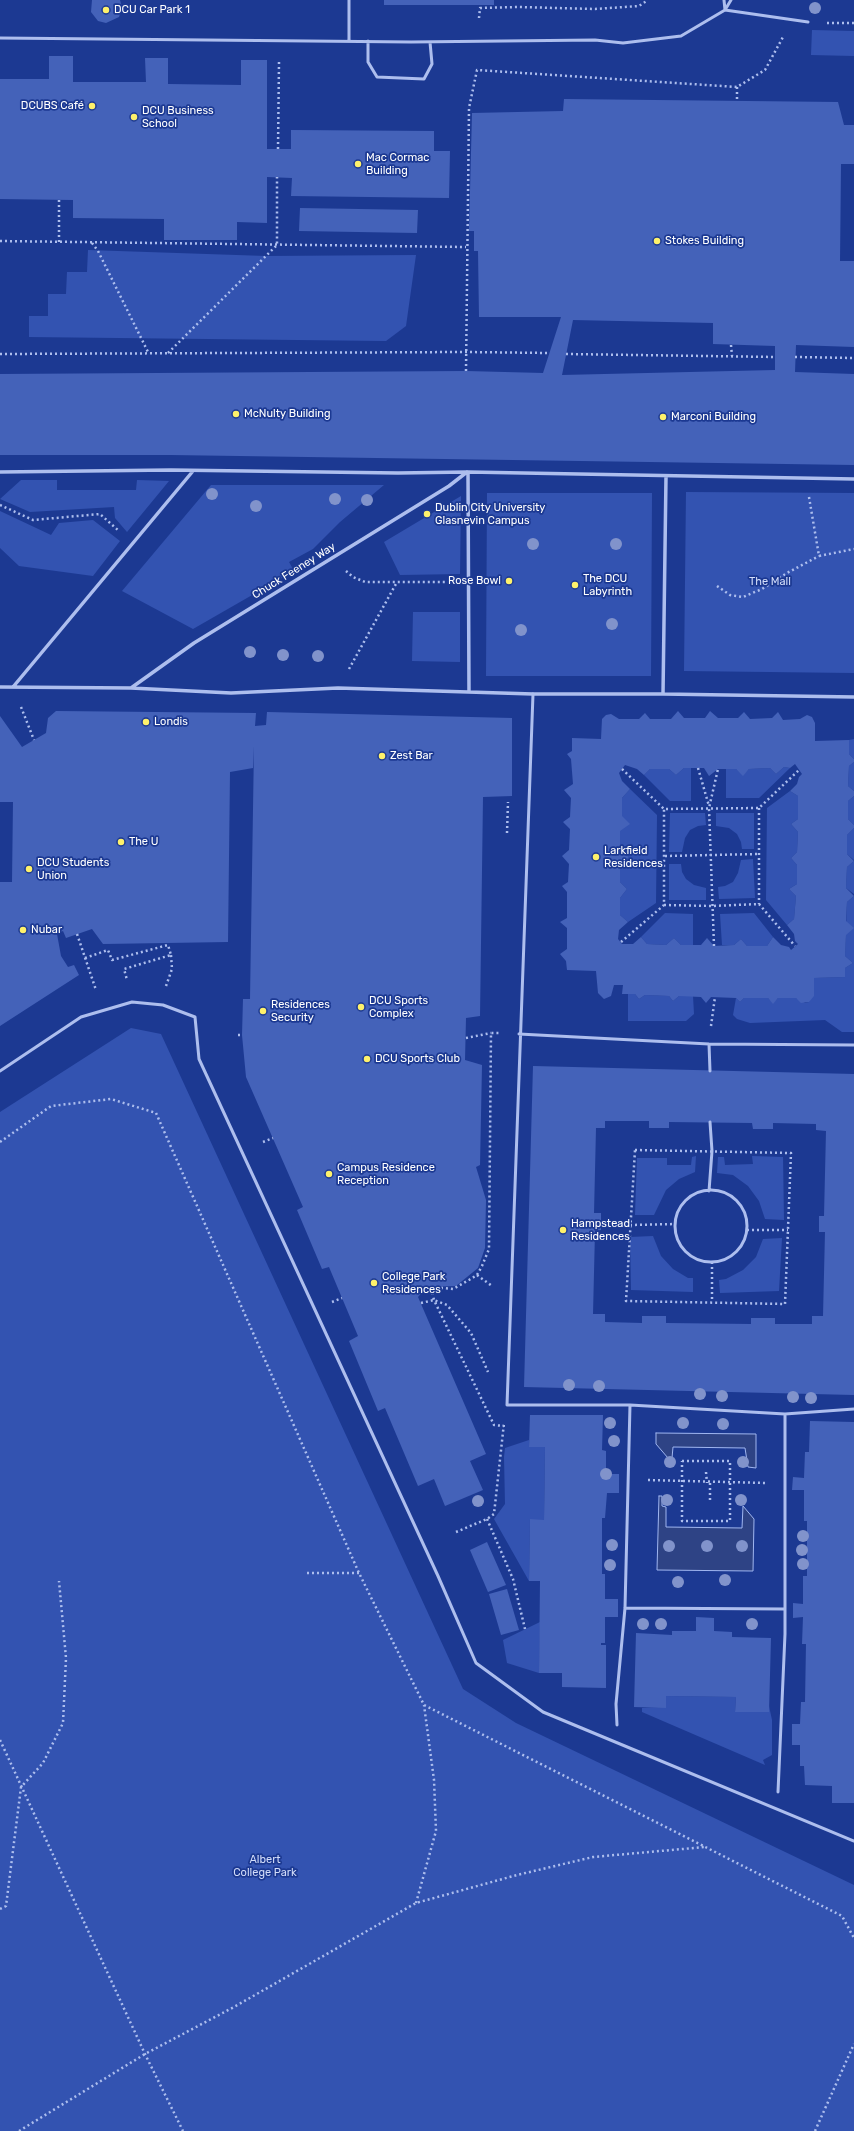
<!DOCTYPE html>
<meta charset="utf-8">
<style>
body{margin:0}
canvas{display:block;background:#1c3992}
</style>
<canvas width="854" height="2131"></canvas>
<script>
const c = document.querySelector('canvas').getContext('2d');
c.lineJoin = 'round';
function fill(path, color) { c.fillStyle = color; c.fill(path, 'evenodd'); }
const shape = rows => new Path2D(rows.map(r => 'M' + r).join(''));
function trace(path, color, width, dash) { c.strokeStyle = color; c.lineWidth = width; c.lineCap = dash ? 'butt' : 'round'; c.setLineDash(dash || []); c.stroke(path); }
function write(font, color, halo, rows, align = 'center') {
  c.font = font + ' Rubik,sans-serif'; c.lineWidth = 3.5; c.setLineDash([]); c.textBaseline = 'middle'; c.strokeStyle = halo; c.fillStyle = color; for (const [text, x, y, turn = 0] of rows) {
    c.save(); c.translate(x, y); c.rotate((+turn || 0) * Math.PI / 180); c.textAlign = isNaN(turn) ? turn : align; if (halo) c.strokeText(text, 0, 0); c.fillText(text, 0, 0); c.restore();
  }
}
fill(shape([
 [812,30,854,31,854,56,811,55],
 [88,250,266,256,416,255,406,326,386,341,29,337,29,316,48,316,48,294,66,294,67,272,87,272],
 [21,480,57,480,57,490,136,490,137,480,169,481,127,532,115,518,114,507,30,512,0,499],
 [211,485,384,485,340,522,313,549,289,562,294,571,193,629,122,591],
 [686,492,854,493,854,673,684,671],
 [487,493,652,493,651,676,486,676],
 [461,496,460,574,400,575,384,542],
 [0,511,51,535,59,523,93,520,120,541,93,576,19,566,0,548],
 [413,612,460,612,460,662,412,661],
 [854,739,854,759,849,754,849,740],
 [854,762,854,791,848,786,849,766],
 [784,767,790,768,759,798,726,798,726,769,736,769,743,775,749,769,770,768,776,774],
 [684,768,691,768,691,801,670,801,644,775,650,769,669,769,676,775],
 [630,789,657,815,656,903,628,922,620,915,620,898,627,889,620,882,620,864,629,857,620,851,620,831,622,798],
 [790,791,798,796,798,819,791,824,798,832,797,852,791,858,797,865,797,884,789,889,796,896,794,919,787,925,766,900,767,808],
 [854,796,854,825,848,819,848,801],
 [670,813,705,813,706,825,698,826,690,830,685,838,682,852,669,852],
 [716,813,754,813,754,849,742,849,741,842,737,834,729,828,716,826],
 [854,828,854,860,847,854,847,835],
 [753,859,755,898,719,899,718,887,725,886,733,882,738,873,741,860],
 [854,861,854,894,846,888,847,867],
 [669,864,681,864,682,872,686,879,694,885,706,888,706,900,669,900],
 [854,896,854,1032,842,1032,825,1020,750,1023,737,1019,733,1015,736,998,740,1002,744,998,768,998,773,1003,778,998,796,998,805,1003,809,1002,814,978,845,977,845,968,853,963,845,956,847,902],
 [665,913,693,914,693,945,681,945,674,938,666,945,647,944,641,937],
 [754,913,773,937,767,946,747,946,741,939,734,945,722,945,720,914],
 [628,994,635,994,639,999,645,995,669,996,673,1001,679,996,693,996,694,1014,686,1021,628,1021],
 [131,1028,161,1034,463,1689,516,1723,854,1885,854,2131,0,2131,0,1112],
 [696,1156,695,1172,679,1179,666,1190,654,1215,635,1215,637,1158,667,1158,667,1165,691,1165,692,1157],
 [752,1156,783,1157,784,1220,765,1219,759,1201,748,1186,733,1175,717,1173,718,1157,724,1157,725,1165,753,1164],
 [653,1236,661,1256,673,1269,688,1278,693,1278,693,1292,631,1290,630,1237],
 [782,1238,779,1291,720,1293,719,1280,726,1279,743,1270,756,1257,763,1239],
 [529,1440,529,1447,545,1447,544,1520,530,1520,529,1581,494,1519,505,1504,504,1457,505,1448],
 [540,1622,539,1673,507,1663,503,1640],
 [666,1696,736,1697,735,1712,769,1712,769,1706,772,1720,772,1755,763,1760,765,1765,642,1712,642,1708,665,1707]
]), '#3353b1');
const water = shape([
 [656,1433,756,1434,756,1468,748,1467,745,1448,673,1447,672,1458,668,1458,656,1444,656,1433],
 [659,1496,662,1496,662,1506,666,1507,666,1527,742,1528,743,1506,754,1519,753,1571,657,1570,659,1496]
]);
fill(water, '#2e4385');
trace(water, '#a0b6f0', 1);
fill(shape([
 [92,0,120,0,122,8,119,17,106,23,98,21,91,12],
 [384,0,494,0,494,5,384,5],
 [49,56,73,56,73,82,146,82,145,58,168,58,168,84,241,85,241,60,267,60,267,149,291,149,291,130,434,131,434,151,450,151,449,198,291,196,292,178,267,177,267,223,237,222,237,240,164,240,164,219,73,218,73,200,0,199,0,79,49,79],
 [564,99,838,102,844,125,854,125,854,164,841,164,840,261,854,261,854,347,796,345,795,372,854,374,854,465,171,455,0,455,0,374,466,371,543,373,561,317,479,317,478,251,474,251,474,231,469,231,472,113,563,111],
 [573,320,713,323,713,344,775,346,775,370,562,375],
 [300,208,418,210,417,233,299,231],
 [56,711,256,713,255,726,266,725,267,712,512,718,512,796,483,797,480,1016,466,1018,465,1060,482,1065,480,1165,476,1167,486,1200,485,1248,478,1268,456,1286,427,1287,418,1297,486,1454,470,1461,483,1490,445,1506,434,1479,418,1486,385,1408,378,1411,349,1341,358,1336,329,1267,322,1269,297,1210,303,1207,246,1077,242,1035,243,999,250,999,254,746,253,768,230,772,228,942,103,944,92,929,66,938,63,931,57,934,61,956,68,967,74,965,79,975,0,1026,0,882,12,882,13,802,0,802,0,716,22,747,46,733,48,718],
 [678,711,684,718,705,718,710,711,718,718,738,718,744,712,750,719,772,718,778,712,783,720,800,719,807,715,812,717,815,723,815,741,849,740,849,754,854,759,854,762,849,766,848,786,854,791,854,796,848,801,848,819,854,825,854,828,847,835,847,854,854,861,847,867,846,888,854,896,847,902,846,921,854,928,846,935,845,956,853,963,845,968,845,977,814,978,814,996,809,1002,801,1003,796,998,778,998,773,1004,768,998,744,998,740,1002,736,998,711,997,706,1003,701,997,679,996,673,1001,669,996,645,995,639,999,635,994,622,994,623,985,614,985,611,996,604,999,598,993,596,971,567,970,566,961,560,954,567,949,567,928,560,922,567,918,567,892,562,886,568,882,569,864,562,856,569,850,570,829,563,822,570,817,571,798,564,790,573,784,571,759,567,754,572,751,572,738,601,739,602,719,606,715,611,714,619,719,639,719,645,713,650,719,671,719],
 [795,764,802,774,799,777,797,784,790,791,798,796,798,819,791,824,798,832,797,852,791,858,797,865,797,884,789,889,796,896,794,919,787,925,794,934,795,941,798,944,791,950,789,947,781,945,773,937,767,946,747,946,741,939,734,945,714,946,707,938,701,945,681,945,674,938,666,945,647,944,641,937,633,944,622,944,618,939,619,930,628,922,620,915,620,898,627,889,620,882,620,864,629,857,620,851,620,831,630,824,622,816,622,798,630,789,622,781,619,773,625,765,637,769,644,775,650,769,669,769,676,775,684,768,704,768,709,776,718,769,736,769,743,776,749,769,770,768,776,774,784,767,790,768],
 [533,1066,854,1074,854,1395,524,1387],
 [605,1121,649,1121,649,1128,669,1128,669,1122,752,1123,753,1129,773,1129,773,1123,816,1124,816,1130,826,1131,824,1216,819,1216,819,1232,825,1232,823,1316,812,1316,812,1324,775,1324,775,1318,751,1318,751,1324,666,1323,666,1316,642,1316,642,1323,605,1322,605,1314,593,1314,595,1231,601,1230,601,1213,594,1213,596,1128,605,1128],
 [530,1415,603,1415,602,1450,606,1451,606,1474,619,1474,619,1493,607,1493,605,1518,602,1518,602,1574,605,1574,605,1599,618,1599,618,1617,605,1617,605,1643,601,1643,601,1645,606,1645,606,1688,562,1687,562,1673,539,1673,540,1581,529,1581,530,1519,544,1520,545,1447,529,1447],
 [810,1421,854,1422,854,1803,832,1803,832,1786,805,1785,804,1766,800,1766,800,1745,792,1745,792,1724,800,1724,801,1702,805,1702,806,1644,802,1644,803,1617,793,1618,793,1603,803,1604,803,1576,807,1576,807,1521,804,1521,804,1490,792,1490,793,1477,804,1478,805,1452,809,1452],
 [487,1542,506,1585,488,1592,470,1550],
 [507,1589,519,1630,501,1635,489,1594],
 [696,1617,714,1618,714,1631,732,1632,732,1637,771,1638,769,1712,735,1712,736,1697,666,1696,666,1708,634,1707,636,1633,672,1635,672,1631,696,1631]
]), '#4462b9');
trace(shape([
 [479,18,480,8,518,7,595,9,639,6,648,0],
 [827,23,854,23],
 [737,87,737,101],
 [278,149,279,62],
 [0,241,466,247],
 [59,242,59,200],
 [92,243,98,251,149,354],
 [731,345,732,356],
 [168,353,277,245,277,177],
 [0,354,466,352,549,353],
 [566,354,775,357],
 [795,357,854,358],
 [466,371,469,108,477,70,737,87,765,70,783,37],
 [809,497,819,556,854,549],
 [0,505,33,520,100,514,119,531],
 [346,571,353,577,365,582,450,582],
 [717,586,730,595,743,597,762,589,787,573,819,556],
 [349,669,397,582],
 [21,707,34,740],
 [698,768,709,806],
 [622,769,664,809,759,808,799,770],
 [759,808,759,904],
 [507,833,508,802],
 [665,856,758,854],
 [664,905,712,906,759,904,795,946],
 [77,934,96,990],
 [621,942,664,905,664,809],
 [714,946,709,808,718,769],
 [85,958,108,950,112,960,168,945,171,955,124,969,127,980],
 [166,986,172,969,171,955],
 [711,1026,715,997],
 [238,1035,242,1035],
 [466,1038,491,1033],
 [0,1142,51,1106,111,1099,156,1113,359,1573,424,1705,842,1916,854,1938],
 [263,1142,273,1138],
 [635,1150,791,1153,785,1304,626,1301,635,1150],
 [630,1225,676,1224],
 [747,1230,788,1230],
 [712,1262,712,1302],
 [477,1275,492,1286],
 [431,1287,453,1289,469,1280,477,1275,482,1266,489,1249,491,1033,501,1033],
 [431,1288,434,1300,494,1425,504,1426],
 [332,1302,342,1298],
 [421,1303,434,1300,447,1305,471,1333,488,1372],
 [682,1461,730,1461,730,1521,682,1521,682,1461],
 [706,1472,707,1483],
 [648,1480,767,1483],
 [710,1483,710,1500],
 [487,1519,513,1579,525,1629],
 [456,1532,487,1519,494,1514,504,1423],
 [307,1573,359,1573],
 [0,1740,145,2054,183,2131],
 [416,1903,436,1831,434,1780,424,1705],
 [0,1909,6,1906,21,1787,43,1763,63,1723,66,1658,59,1581],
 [19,2131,145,2054,234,2007,416,1903,517,1875,593,1857,705,1847],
 [815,2131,854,2044]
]), '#adbeee', 2.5, [2, 3]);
trace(shape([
 [349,0,349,41],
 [724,0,725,10],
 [725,10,808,22],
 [0,38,411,42,595,40,623,43,681,36,725,10,731,0],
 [368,41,368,62,377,77,424,79,432,64,430,42],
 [533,694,507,1405,630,1405,785,1414,854,1409],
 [519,1034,709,1044,854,1045],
 [709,1044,710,1071],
 [0,1071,81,1017,132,1002,163,1005,195,1017,199,1059,438,1576,476,1663,543,1712,854,1841],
 '675 1226a36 36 0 1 1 72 0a36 36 0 1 1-72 0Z',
 [709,1191,712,1151,710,1122],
 [625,1608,785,1609],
 [617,1725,616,1704,625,1608,630,1405],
 [778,1792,785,1634,785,1414]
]), '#adbeee', 3);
trace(shape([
 [0,472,171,470,398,473,468,472,854,479],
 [468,472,469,692],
 [0,687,131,688,231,693,338,688,533,694,663,694,666,477],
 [13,687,193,471],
 [131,688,194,643,449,486,467,472],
 [663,694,854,697]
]), '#adbeee', 3.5);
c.fillStyle = '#8193cb';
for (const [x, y] of [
 [815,8],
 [212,494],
 [335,499],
 [367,500],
 [256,506],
 [533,544],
 [616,544],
 [612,624],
 [521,630],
 [250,652],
 [283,655],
 [318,656],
 [569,1385],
 [599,1386],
 [700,1394],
 [722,1396],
 [793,1397],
 [811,1398],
 [610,1423],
 [683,1423],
 [723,1424],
 [614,1441],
 [670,1462],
 [743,1462],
 [606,1474],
 [667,1500],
 [741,1500],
 [478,1501],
 [803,1536],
 [612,1545],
 [669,1546],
 [707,1546],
 [742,1546],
 [802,1550],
 [803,1564],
 [610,1565],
 [725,1580],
 [678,1582],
 [643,1624],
 [661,1624],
 [752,1624]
]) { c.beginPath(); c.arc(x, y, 6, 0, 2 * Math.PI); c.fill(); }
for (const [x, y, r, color] of [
 [106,10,4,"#fef16b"],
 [92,106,4,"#fef16b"],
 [134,117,4,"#fef16b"],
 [358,164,4,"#fef16b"],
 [657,241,4,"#fef16b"],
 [236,414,4,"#fef16b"],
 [663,417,4,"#fef16b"],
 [427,514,4,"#fef16b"],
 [509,581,4,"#fef16b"],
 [575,585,4,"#fef16b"],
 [146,722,4,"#fef16b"],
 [382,756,4,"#fef16b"],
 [121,842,4,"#fef16b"],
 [596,857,4,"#fef16b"],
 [29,869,4,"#fef16b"],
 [23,930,4,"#fef16b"],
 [361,1007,4,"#fef16b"],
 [263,1011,4,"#fef16b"],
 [367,1059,4,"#fef16b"],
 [329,1174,4,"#fef16b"],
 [563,1230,4,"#fef16b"],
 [374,1283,4,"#fef16b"]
]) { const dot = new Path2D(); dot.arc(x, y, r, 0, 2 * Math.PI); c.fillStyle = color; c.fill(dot); trace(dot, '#1c3992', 1.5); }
write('11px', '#fff', '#1c3992', [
 ["DCU Car Park 1",114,10],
 ["DCUBS Café",84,106,"right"],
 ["DCU Business",142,111],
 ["School",142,124],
 ["Mac Cormac",366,158],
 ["Building",366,171],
 ["Stokes Building",665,241],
 ["McNulty Building",244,414],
 ["Marconi Building",671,417],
 ["Dublin City University",435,508],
 ["Glasnevin Campus",435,521],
 ["The DCU",583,579],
 ["Labyrinth",583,592],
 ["Rose Bowl",501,581,"right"],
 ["Londis",154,722],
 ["Zest Bar",390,756],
 ["The U",129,842],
 ["Larkfield",604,851],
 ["Residences",604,864],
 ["DCU Students",37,863],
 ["Union",37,876],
 ["Nubar",31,930],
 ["DCU Sports",369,1001],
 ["Complex",369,1014],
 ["Residences",271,1005],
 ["Security",271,1018],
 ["DCU Sports Club",375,1059],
 ["Campus Residence",337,1168],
 ["Reception",337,1181],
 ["Hampstead",571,1224],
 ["Residences",571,1237],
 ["College Park",382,1277],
 ["Residences",382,1290]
], 'left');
write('11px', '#fff', '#1c3992', [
 ["Chuck Feeney Way",294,571,-32]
]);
write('11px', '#d3ddfa', '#1c3992', [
 ["The Mall",770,582],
 ["Albert",265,1860],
 ["College Park",265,1873]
]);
</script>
